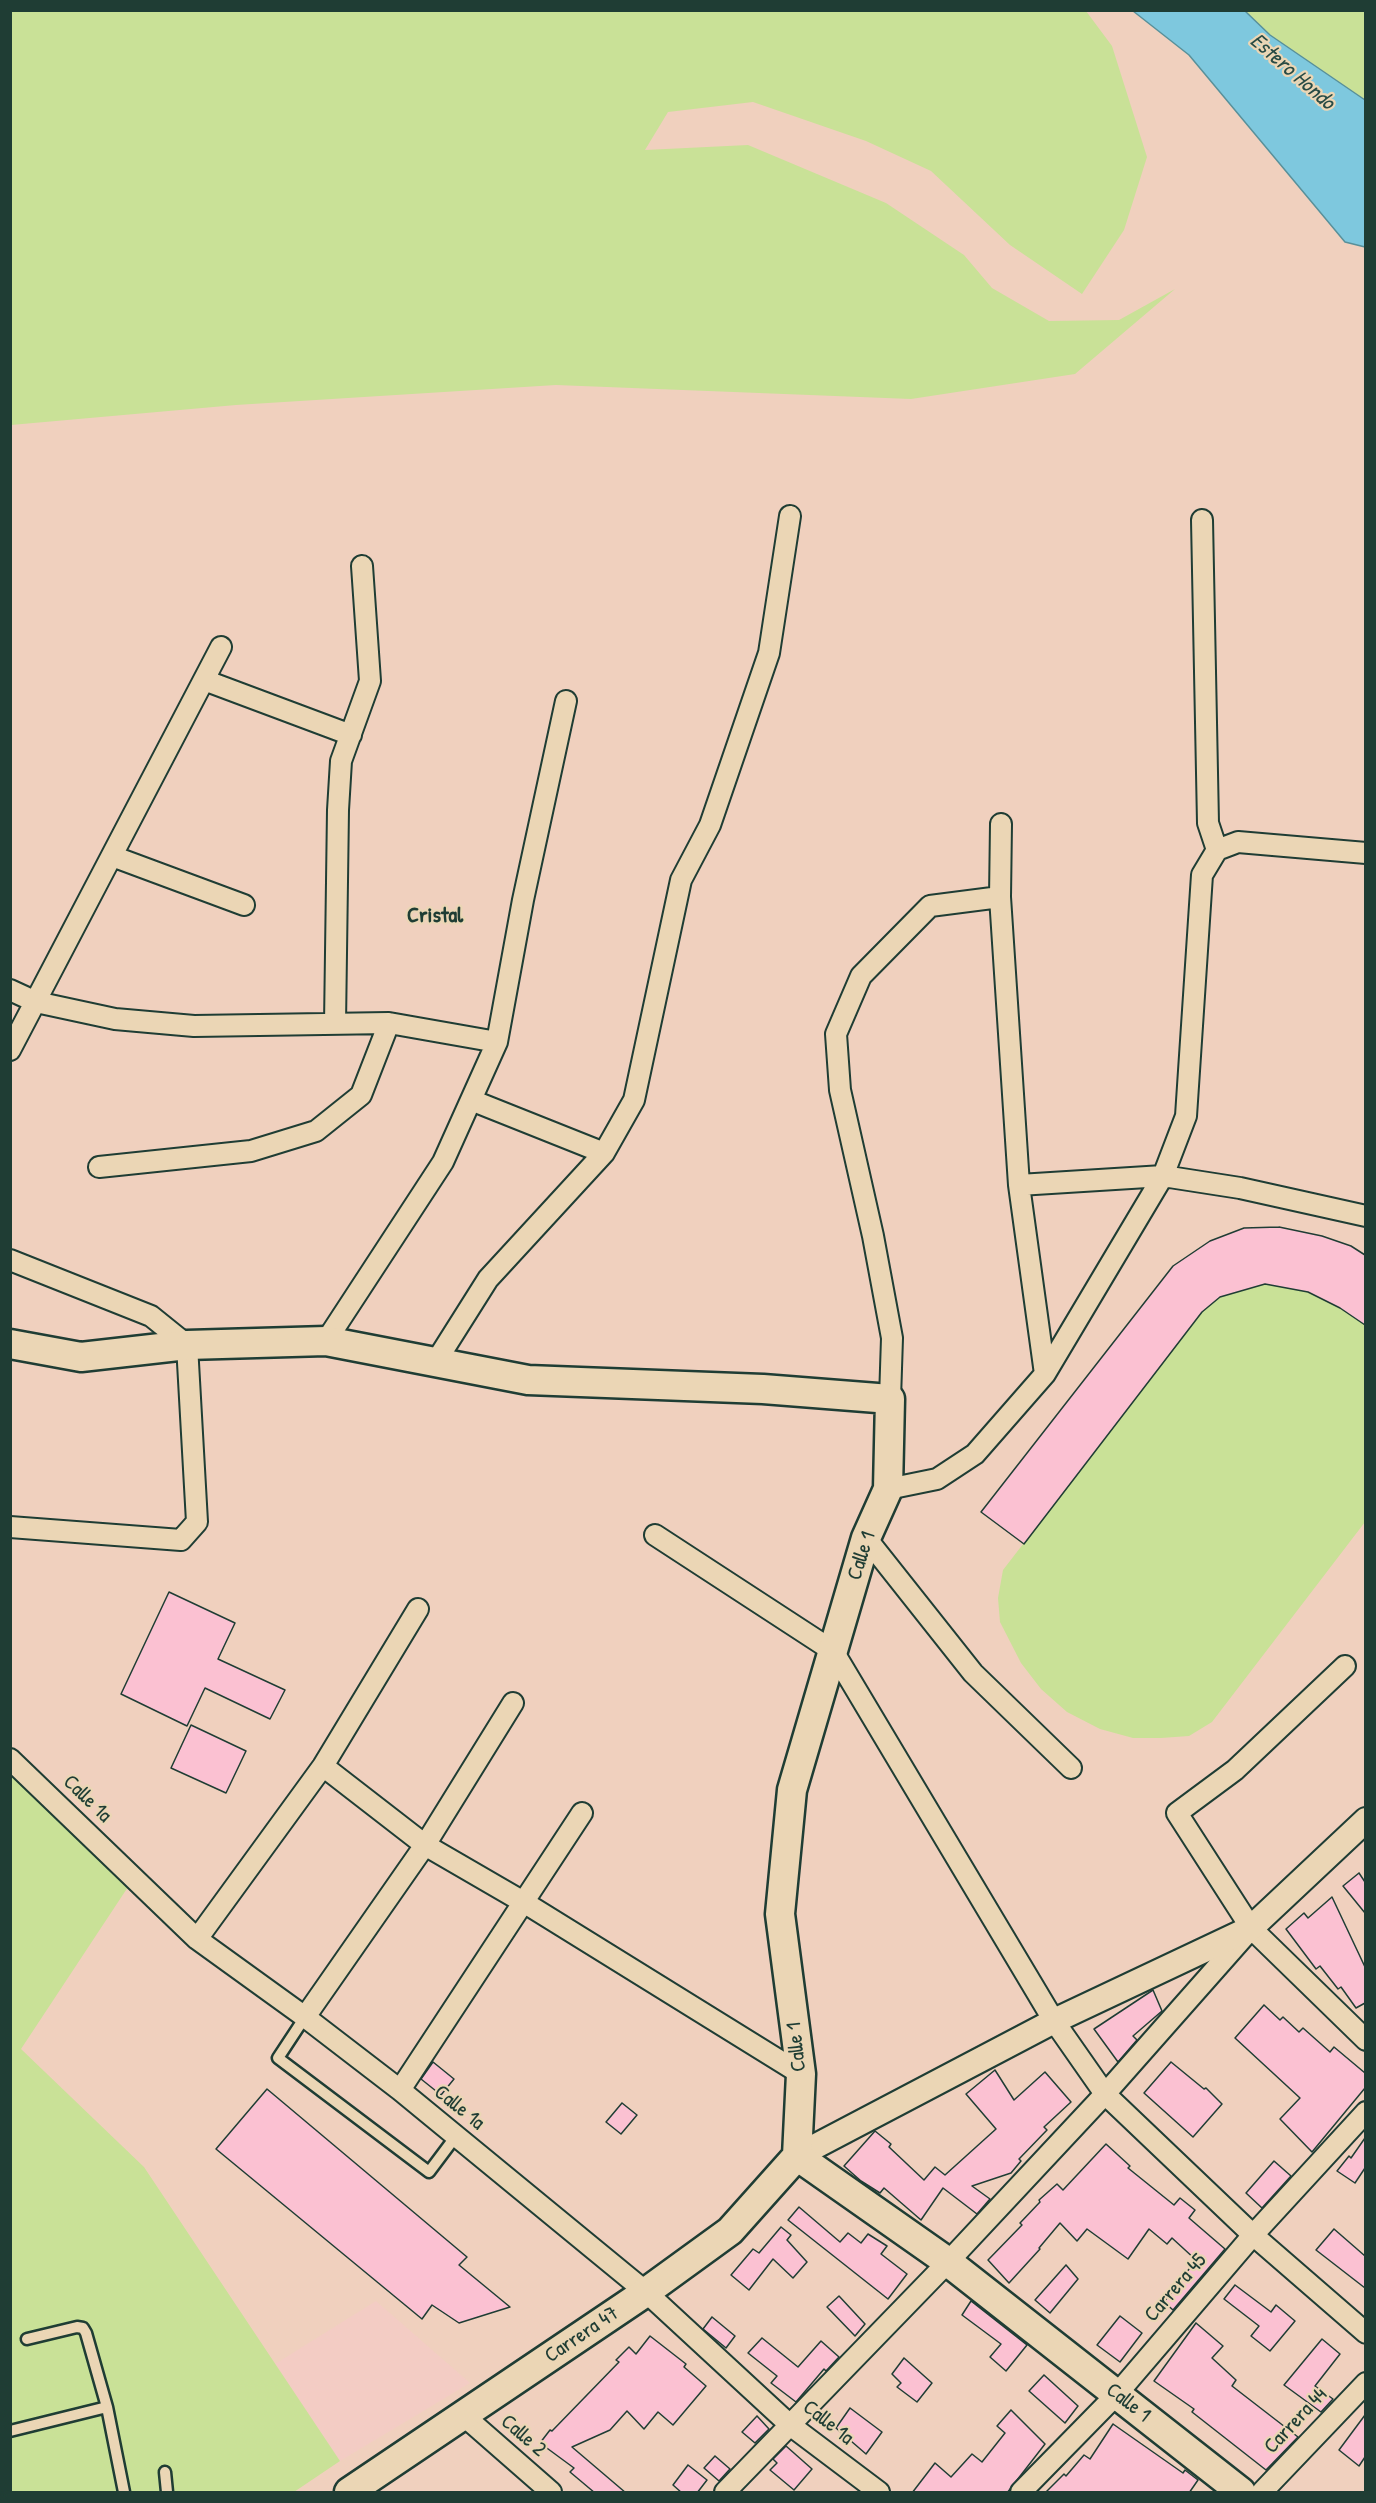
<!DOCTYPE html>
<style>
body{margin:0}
#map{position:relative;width:1376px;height:2503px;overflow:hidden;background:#f0d0be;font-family:"Patrick Hand",sans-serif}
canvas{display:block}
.frame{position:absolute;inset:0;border:12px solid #1f3d34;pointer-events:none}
</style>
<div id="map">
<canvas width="1376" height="2503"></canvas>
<div class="frame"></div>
</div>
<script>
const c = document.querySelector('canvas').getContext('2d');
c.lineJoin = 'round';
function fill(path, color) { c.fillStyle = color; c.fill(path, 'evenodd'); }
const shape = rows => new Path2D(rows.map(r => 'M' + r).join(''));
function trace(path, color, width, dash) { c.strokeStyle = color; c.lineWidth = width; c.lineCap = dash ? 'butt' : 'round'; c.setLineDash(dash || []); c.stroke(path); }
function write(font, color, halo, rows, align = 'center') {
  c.font = font + ' "Patrick Hand",sans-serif'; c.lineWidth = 4.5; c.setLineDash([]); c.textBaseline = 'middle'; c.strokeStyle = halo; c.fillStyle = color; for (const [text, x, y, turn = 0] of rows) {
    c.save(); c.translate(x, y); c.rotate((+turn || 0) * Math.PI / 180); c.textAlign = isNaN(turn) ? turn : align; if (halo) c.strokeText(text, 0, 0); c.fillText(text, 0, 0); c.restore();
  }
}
fill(shape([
 [376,2301,470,2383,340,2461,275,2364]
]), '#f3ccc4');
fill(shape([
 [10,11,1086,11,1112,46,1147,157,1124,230,1082,294,1010,245,931,171,866,141,753,102,668,112,645,150,748,145,886,203,964,255,992,288,1049,321,1119,320,1175,289,1075,374,911,399,556,385,236,405,11,425],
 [1245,11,1365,11,1365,100,1270,35],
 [1265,1284,1308,1292,1340,1308,1365,1325,1365,1522,1212,1722,1189,1736,1161,1738,1133,1738,1100,1729,1067,1712,1041,1689,1021,1663,1000,1622,998,1598,1003,1570,1202,1312,1220,1297],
 [10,1769,128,1887,21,2049,144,2167,340,2461,294,2492,11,2492]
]), '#c9e197');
const water = shape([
 [1133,11,1245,11,1270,35,1365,100,1365,247,1345,242,1189,55,1133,11]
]);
fill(water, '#7ec8de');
trace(water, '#58909a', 1.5);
const building = shape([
 [1279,1227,1322,1236,1351,1246,1365,1255,1365,1325,1340,1308,1308,1292,1265,1284,1220,1297,1202,1312,1024,1544,981,1512,1173,1266,1210,1241,1244,1228,1279,1227],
 [169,1592,235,1623,218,1659,285,1690,270,1719,205,1688,187,1726,121,1694,169,1592],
 [191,1725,246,1751,226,1793,171,1768,191,1725],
 [1359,1873,1365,1882,1365,1913,1343,1886,1359,1873],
 [1332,1897,1365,1967,1365,2003,1356,2008,1341,1987,1338,1989,1320,1966,1316,1969,1286,1929,1304,1913,1308,1918,1332,1897],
 [1153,1990,1162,2011,1133,2036,1137,2040,1118,2062,1094,2029,1153,1990],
 [1264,2005,1280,2020,1283,2017,1299,2032,1303,2028,1330,2052,1334,2047,1365,2073,1365,2088,1312,2152,1280,2119,1300,2098,1235,2038,1264,2005],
 [433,2062,454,2079,441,2095,421,2079,433,2062],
 [1171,2062,1204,2089,1206,2088,1222,2104,1193,2137,1144,2093,1171,2062],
 [995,2070,1014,2100,1045,2072,1071,2102,1044,2127,1047,2130,1019,2159,1021,2161,1011,2173,972,2186,990,2199,977,2214,943,2188,921,2220,884,2188,880,2193,861,2181,844,2166,875,2131,891,2144,889,2147,924,2180,935,2167,945,2175,996,2129,966,2094,995,2070],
 [267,2089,467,2257,459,2265,510,2307,459,2323,432,2305,422,2319,216,2149,267,2089],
 [622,2103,637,2115,621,2134,606,2122,622,2103],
 [1365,2138,1365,2168,1355,2183,1337,2171,1349,2156,1351,2158,1365,2138],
 [1106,2144,1130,2166,1128,2168,1174,2205,1180,2198,1195,2210,1189,2218,1225,2249,1173,2310,1164,2302,1196,2260,1172,2238,1167,2244,1149,2229,1128,2259,1087,2229,1077,2241,1060,2223,1039,2248,1040,2249,1009,2283,988,2260,1022,2225,1020,2223,1040,2202,1039,2200,1057,2184,1063,2190,1106,2144],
 [1274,2161,1291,2176,1262,2208,1246,2193,1274,2161],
 [799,2207,840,2242,848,2233,861,2243,868,2234,887,2246,881,2254,907,2274,888,2299,788,2220,799,2207],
 [781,2227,791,2235,787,2240,807,2262,793,2278,773,2259,749,2290,731,2275,753,2249,759,2253,781,2227],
 [1334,2229,1365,2256,1365,2288,1316,2250,1334,2229],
 [1066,2265,1078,2279,1050,2313,1035,2300,1066,2265],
 [1235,2285,1271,2312,1276,2305,1295,2321,1270,2351,1251,2336,1259,2326,1224,2299,1235,2285],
 [839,2296,865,2324,855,2336,827,2307,839,2296],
 [971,2301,1027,2345,1006,2371,990,2357,1001,2344,962,2315,971,2301],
 [1120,2316,1142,2333,1120,2362,1097,2345,1120,2316],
 [712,2317,735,2336,726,2348,703,2329,712,2317],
 [1196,2323,1223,2346,1212,2358,1236,2380,1232,2386,1298,2437,1266,2470,1192,2412,1194,2409,1154,2381,1196,2323],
 [650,2336,686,2364,684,2367,706,2386,673,2425,658,2412,644,2429,627,2411,610,2430,572,2447,626,2493,595,2493,570,2472,574,2468,540,2443,550,2430,552,2431,619,2362,616,2360,629,2347,636,2354,650,2336],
 [762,2338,798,2367,821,2341,839,2357,826,2371,824,2369,796,2402,771,2383,777,2376,748,2353,762,2338],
 [1322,2339,1340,2354,1315,2386,1333,2399,1321,2412,1284,2385,1322,2339],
 [904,2358,932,2383,917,2402,897,2387,901,2383,892,2374,904,2358],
 [1044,2375,1078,2406,1065,2423,1029,2391,1044,2375],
 [850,2408,882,2432,866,2454,836,2428,850,2408],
 [1011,2410,1045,2444,1007,2493,912,2493,935,2463,951,2477,972,2454,982,2462,1005,2433,997,2426,1011,2410],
 [1365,2415,1365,2457,1359,2466,1339,2450,1365,2415],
 [757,2416,769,2429,755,2443,742,2432,757,2416],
 [1113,2424,1183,2473,1185,2470,1198,2480,1189,2493,1045,2493,1064,2474,1066,2476,1084,2455,1090,2459,1113,2424],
 [786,2446,812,2469,794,2490,770,2470,777,2463,773,2459,786,2446],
 [715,2456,730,2469,719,2481,704,2468,715,2456],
 [688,2465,707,2480,697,2493,682,2493,673,2485,688,2465]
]);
fill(building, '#fbc1d2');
trace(building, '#1f3d34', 1.5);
const service = shape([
 [305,2017,278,2058,429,2172,456,2136],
 [27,2339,77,2327,83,2328,86,2333,107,2407],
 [10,2431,107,2407,124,2492],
 [165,2472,167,2492]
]);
const minor = shape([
 [1202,520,1208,823,1217,850],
 [204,680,351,735],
 [1001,824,1000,897,1019,1185,1045,1374],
 [112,856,244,905],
 [10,990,36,1002,115,1019,194,1026,389,1023,497,1042],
 [335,1024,338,810,341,761,370,681,362,566],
 [10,1050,221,647],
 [471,1100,604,1153],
 [99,1167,251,1151,316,1131,361,1095,389,1023],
 [1019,1185,1163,1176,1240,1188,1366,1216],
 [10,1260,151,1316,187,1345,197,1522,181,1540,10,1527],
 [326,1341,443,1162,497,1042,523,900,566,701],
 [435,1363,488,1279,604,1153,634,1100,681,880,710,825,769,653,790,516],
 [890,1399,892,1338,873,1236,840,1090,836,1034,861,976,930,906,1000,897],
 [888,1489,937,1479,975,1454,1045,1374,1163,1176,1186,1116,1202,875,1217,850,1238,842,1366,853],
 [655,1535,833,1651,1054,2021,1105,2094,1253,2235,1366,2333],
 [866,1538,973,1673,1071,1768],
 [1345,1666,1235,1770,1177,1813,1251,1928,1366,2040],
 [10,1759,197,1939,305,2017,400,2090,646,2292,790,2425,879,2492],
 [323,1766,425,1845,525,1903,801,2074],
 [197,1939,323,1766,418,1609],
 [305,2017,425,1845,513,1703],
 [400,2090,582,1813],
 [463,2415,551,2492],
 [725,2492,948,2262,1105,2094,1249,1931],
 [1021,2492,1117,2394,1253,2235,1366,2112],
 [1262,2492,1366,2383]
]);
const tertiary = shape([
 [797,2156,1054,2021,1251,1928,1366,1820]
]);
const secondary = shape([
 [10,1344,81,1357,187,1345,326,1341,528,1380,763,1389,890,1399,888,1489,866,1538,792,1790,780,1914,801,2074,797,2156,948,2262,1241,2492],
 [349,2492,646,2292,730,2231,797,2156]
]);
trace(service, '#1f3d34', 15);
trace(minor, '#1f3d34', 24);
trace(tertiary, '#1f3d34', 28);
trace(secondary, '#1f3d34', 33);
trace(service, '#ebd6b5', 10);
trace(minor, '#ebd6b5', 20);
trace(tertiary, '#ebd6b5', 24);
trace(secondary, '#ebd6b5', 28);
write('21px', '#1f3d34', '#ebd6b5', [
 ["Calle 1",862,1556,-72],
 ["Calle 1a",87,1799,44],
 ["Calle 1",797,2047,-96],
 ["Calle 1a",459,2108,39],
 ["Carrera 45",1176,2288,-49],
 ["Carrera 47",582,2335,-34],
 ["Calle 1",1128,2403,38],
 ["Carrera 44",1296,2421,-47],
 ["Calle 1a",828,2423,38],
 ["Calle 2",523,2436,41]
]);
write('italic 22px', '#284b45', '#ebd6b5', [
 ["Estero Hondo",1292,72,41]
]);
write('bold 22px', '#1f3d34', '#ebd6b5', [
 ["Cristal",435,916]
]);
</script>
